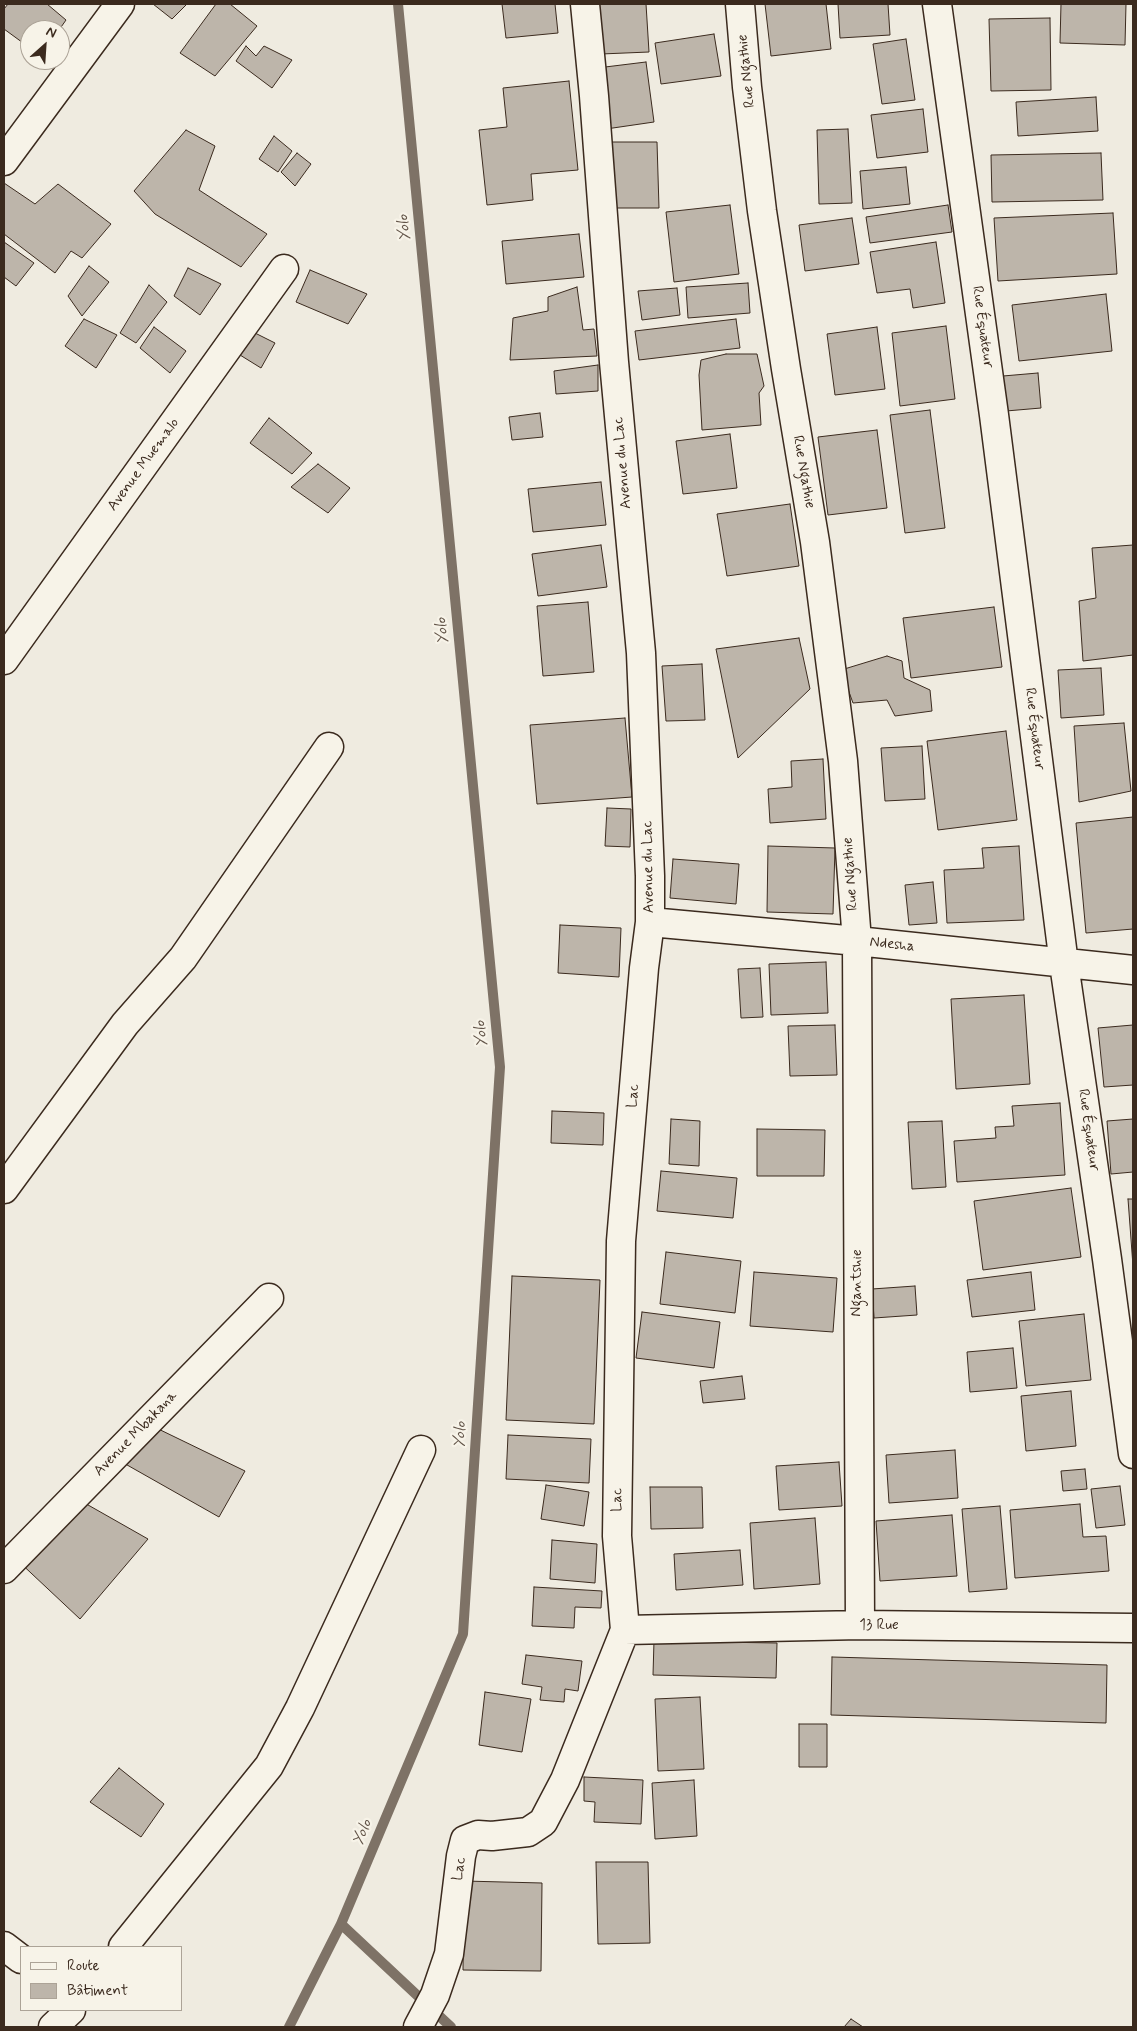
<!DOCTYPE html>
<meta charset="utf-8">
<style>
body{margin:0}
#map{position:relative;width:1137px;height:2031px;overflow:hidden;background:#efebe0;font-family:Mynerve,sans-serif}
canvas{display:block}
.frame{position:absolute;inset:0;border:5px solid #3b2a1e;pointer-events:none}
.legend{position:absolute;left:20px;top:1946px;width:162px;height:65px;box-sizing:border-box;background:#f7f3e8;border:1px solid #aca397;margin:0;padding:6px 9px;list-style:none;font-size:15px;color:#3b2a1e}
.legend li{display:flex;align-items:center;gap:10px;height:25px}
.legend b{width:25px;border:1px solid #aca397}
.north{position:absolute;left:20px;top:20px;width:50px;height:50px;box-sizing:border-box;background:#f7f3e8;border:1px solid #aca397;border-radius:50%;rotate:26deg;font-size:14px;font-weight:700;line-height:20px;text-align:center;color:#3b2a1e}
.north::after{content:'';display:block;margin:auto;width:18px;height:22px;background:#3b2a1e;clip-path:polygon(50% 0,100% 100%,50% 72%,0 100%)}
</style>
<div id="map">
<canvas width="1137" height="2031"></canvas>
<div class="frame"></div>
<ul class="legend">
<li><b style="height:6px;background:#f7f3e8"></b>Route</li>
<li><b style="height:14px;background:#bdb5aa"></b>Bâtiment</li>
</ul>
<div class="north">N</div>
</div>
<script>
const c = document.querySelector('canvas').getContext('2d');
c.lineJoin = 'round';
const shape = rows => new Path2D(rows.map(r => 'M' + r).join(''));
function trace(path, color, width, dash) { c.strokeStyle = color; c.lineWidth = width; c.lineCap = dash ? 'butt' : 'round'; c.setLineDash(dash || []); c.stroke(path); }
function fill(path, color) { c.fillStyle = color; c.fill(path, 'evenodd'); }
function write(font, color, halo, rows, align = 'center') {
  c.font = font + ' Mynerve,sans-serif'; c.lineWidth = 4.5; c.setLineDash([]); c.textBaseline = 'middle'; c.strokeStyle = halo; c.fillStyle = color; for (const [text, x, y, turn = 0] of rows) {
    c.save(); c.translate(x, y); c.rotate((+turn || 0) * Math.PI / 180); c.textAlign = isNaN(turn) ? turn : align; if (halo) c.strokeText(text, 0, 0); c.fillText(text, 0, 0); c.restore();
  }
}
trace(shape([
 [341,1924,451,2027],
 [289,2027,341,1924,463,1634,500,1067,398,4]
]), '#7e7266', 10);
const building = shape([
 [8,4,47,4,66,20,59,30,30,30,30,48,4,29,4,9,8,4],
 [153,4,187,4,172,19,153,4],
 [216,4,230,4,257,26,215,76,180,53,216,4],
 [502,4,555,4,558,33,506,38,502,4],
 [598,4,646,4,649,52,601,54,598,4],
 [765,4,826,4,831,49,771,56,765,4],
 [838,4,888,4,890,35,840,38,838,4],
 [1061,4,1126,4,1125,45,1060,43,1061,4],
 [1050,18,1051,90,991,91,989,19,1050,18],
 [714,34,721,76,661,84,655,43,714,34],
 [906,39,915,100,882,104,873,44,906,39],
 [246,46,256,56,264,46,292,60,272,88,236,61,246,46],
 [646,62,654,122,606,129,597,68,646,62],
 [569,81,578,170,531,174,533,200,487,205,479,130,507,127,503,88,569,81],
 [1096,97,1098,131,1018,136,1016,102,1096,97],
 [923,109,928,152,877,158,871,115,923,109],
 [848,129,852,203,819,204,817,130,848,129],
 [186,130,215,146,199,190,267,234,241,267,155,214,134,191,186,130],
 [274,136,292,151,278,172,259,159,274,136],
 [610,142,657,142,659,208,612,208,610,142],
 [297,153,311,164,295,186,281,172,297,153],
 [1101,153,1103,200,992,202,991,155,1101,153],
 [906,167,910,204,863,209,860,171,906,167],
 [4,183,35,204,58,184,111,224,82,258,71,251,55,273,4,234,4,183],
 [730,205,739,274,674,282,666,212,730,205],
 [948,205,952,232,870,243,866,217,948,205],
 [1113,213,1117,274,998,281,994,218,1113,213],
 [852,218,859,264,805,271,799,225,852,218],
 [579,234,584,277,506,284,502,241,579,234],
 [4,242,34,263,16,286,4,277,4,242],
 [936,242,945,303,913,308,910,289,877,293,870,252,936,242],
 [89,266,109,282,82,316,68,296,89,266],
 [188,268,221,284,200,315,174,296,188,268],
 [310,270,367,294,348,324,296,302,310,270],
 [748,283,750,313,688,318,686,287,748,283],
 [149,285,167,302,136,343,120,333,149,285],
 [577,287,583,330,594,329,597,356,510,360,513,318,548,311,548,297,577,287],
 [677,288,680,315,642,320,638,291,677,288],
 [1106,294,1112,351,1019,361,1012,305,1106,294],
 [84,319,117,335,96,368,65,346,84,319],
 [736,319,740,348,639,360,635,331,736,319],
 [946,326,955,399,900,406,892,333,946,326],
 [154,327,186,351,170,373,140,348,154,327],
 [877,327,885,389,835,395,827,334,877,327],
 [253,332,275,343,261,368,240,355,253,332],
 [726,354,757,354,764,386,759,393,761,425,702,430,699,375,701,360,726,354],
 [598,365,598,391,556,394,554,371,598,365],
 [1038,373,1041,408,1006,411,1003,376,1038,373],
 [930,410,945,528,905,533,890,415,930,410],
 [540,413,543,437,512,440,509,417,540,413],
 [269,418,312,453,292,474,250,443,269,418],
 [877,430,887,508,828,515,818,437,877,430],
 [730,434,737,488,683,494,676,441,730,434],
 [318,464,350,488,328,513,291,487,318,464],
 [601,482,606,525,533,532,528,489,601,482],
 [790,504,799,566,727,576,717,514,790,504],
 [601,545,607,587,538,596,532,554,601,545],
 [1133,545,1133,655,1083,661,1079,601,1096,598,1092,548,1133,545],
 [588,602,594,672,543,676,537,606,588,602],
 [994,607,1002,667,911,678,903,618,994,607],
 [799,638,810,689,738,758,716,649,799,638],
 [887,656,902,661,904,678,930,690,932,711,895,716,887,700,853,703,841,670,887,656],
 [702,664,705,720,666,721,662,666,702,664],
 [1101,668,1104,715,1061,718,1058,670,1101,668],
 [625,718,632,797,537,804,530,725,625,718],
 [1124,723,1131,791,1079,802,1074,726,1124,723],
 [1006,731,1017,820,938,830,927,741,1006,731],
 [922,746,925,799,885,801,881,748,922,746],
 [823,759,826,819,770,823,768,789,792,787,791,761,823,759],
 [607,808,631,809,630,847,605,846,607,808],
 [1133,817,1133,929,1086,933,1076,823,1133,817],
 [768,846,835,848,833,914,767,912,768,846],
 [1019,846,1024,920,947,923,944,870,984,868,982,848,1019,846],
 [673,859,739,864,736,904,670,898,673,859],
 [933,882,937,923,909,925,905,885,933,882],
 [560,925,621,928,619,977,558,973,560,925],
 [826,962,828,1013,771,1015,769,964,826,962],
 [760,968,763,1017,741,1018,738,969,760,968],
 [1024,995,1030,1084,956,1089,951,999,1024,995],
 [835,1025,837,1075,790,1076,788,1026,835,1025],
 [1133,1025,1133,1085,1104,1087,1098,1028,1133,1025],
 [1060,1103,1065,1175,957,1182,954,1141,996,1138,995,1127,1014,1126,1012,1106,1060,1103],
 [552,1111,604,1113,603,1145,551,1143,552,1111],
 [671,1119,700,1121,699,1166,669,1164,671,1119],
 [1133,1119,1133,1172,1111,1174,1107,1121,1133,1119],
 [942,1121,946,1187,912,1189,908,1122,942,1121],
 [757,1129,825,1130,824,1176,757,1176,757,1129],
 [661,1171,737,1178,733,1218,657,1211,661,1171],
 [1071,1188,1081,1257,983,1270,974,1201,1071,1188],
 [1128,1199,1133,1199,1133,1266,1128,1199],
 [666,1252,741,1261,735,1313,660,1304,666,1252],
 [754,1272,837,1278,833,1332,750,1326,754,1272],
 [1031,1272,1035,1310,972,1317,967,1280,1031,1272],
 [512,1276,600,1280,594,1424,506,1420,512,1276],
 [915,1286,917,1315,874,1318,872,1289,915,1286],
 [642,1312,720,1322,714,1368,636,1358,642,1312],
 [1084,1314,1091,1380,1026,1386,1019,1321,1084,1314],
 [1013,1348,1017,1388,970,1392,967,1352,1013,1348],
 [742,1376,745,1399,703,1403,700,1381,742,1376],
 [1071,1391,1076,1446,1026,1451,1021,1396,1071,1391],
 [146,1423,245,1471,219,1517,113,1457,146,1423],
 [508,1435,591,1439,589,1483,506,1479,508,1435],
 [955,1450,958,1498,889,1503,886,1455,955,1450],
 [839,1462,842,1506,779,1510,776,1466,839,1462],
 [1085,1469,1087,1489,1063,1491,1061,1471,1085,1469],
 [546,1485,589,1492,584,1526,541,1519,546,1485],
 [1120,1486,1125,1525,1096,1528,1091,1489,1120,1486],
 [650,1487,702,1487,703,1528,651,1529,650,1487],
 [74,1497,148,1539,80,1619,15,1558,74,1497],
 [1080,1504,1083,1537,1106,1536,1109,1571,1015,1578,1010,1510,1080,1504],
 [1000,1506,1007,1589,969,1592,962,1509,1000,1506],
 [952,1515,957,1576,880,1581,876,1521,952,1515],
 [815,1518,820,1584,754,1589,750,1523,815,1518],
 [552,1540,597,1544,595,1583,550,1579,552,1540],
 [740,1550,743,1585,676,1590,674,1554,740,1550],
 [534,1587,602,1591,601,1608,575,1607,574,1628,532,1626,534,1587],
 [654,1641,777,1643,776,1678,653,1675,654,1641],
 [526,1655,582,1661,578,1691,565,1689,564,1702,540,1700,542,1687,522,1684,526,1655],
 [832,1657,1107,1665,1106,1723,831,1715,832,1657],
 [485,1692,531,1699,522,1752,479,1745,485,1692],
 [700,1697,704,1769,658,1771,655,1699,700,1697],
 [799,1724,827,1724,827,1767,799,1767,799,1724],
 [119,1768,164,1804,141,1837,90,1802,119,1768],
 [584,1777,643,1780,641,1824,594,1822,595,1802,584,1801,584,1777],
 [694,1780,697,1836,655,1839,652,1783,694,1780],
 [596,1862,648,1862,650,1943,598,1944,596,1862],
 [464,1881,542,1883,541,1971,463,1970,464,1881],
 [851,2019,863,2027,844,2027,851,2019]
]);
fill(building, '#bdb5aa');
trace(building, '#3b2a1e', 1);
const street = shape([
 [740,4,747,87,762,211,786,369,815,542,843,761,857,941,860,1625],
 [937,4,994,415,1064,964,1107,1259,1133,1454],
 [4,161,120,4],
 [4,660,284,269],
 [650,922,857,941,1133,970],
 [4,1189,125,1024,183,958,329,747],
 [4,1569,269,1298],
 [625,1630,860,1625,1133,1628],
 [4,1946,21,1959],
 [123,1947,269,1766,300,1708,421,1450],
 [53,2027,71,2010],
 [418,2027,435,1995,449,1954,461,1856,465,1840,478,1835,492,1836,528,1832,543,1822,565,1780,625,1630,617,1536,621,1241,644,968,650,922,650,876,641,653,614,362,594,96,585,4]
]);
trace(street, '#3b2a1e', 31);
trace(street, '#f7f3e8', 28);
write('15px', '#3b2a1e', '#f7f3e8', [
 ["Rue Ngathie",747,71,-96],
 ["Rue Équateur",982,327,82],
 ["Avenue du Lac",623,463,-95],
 ["Avenue Muemalo",144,465,-54],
 ["Rue Ngathie",803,472,80],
 ["Rue Équateur",1034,729,83],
 ["Avenue du Lac",649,867,-91],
 ["Rue Ngathie",851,874,-94],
 ["Ndesha",892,945,6],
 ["Lac",634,1096,-85],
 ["Rue Équateur",1088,1130,82],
 ["Ngantshie",858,1283,-90],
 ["Avenue Mbakana",136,1434,-46],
 ["Lac",618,1500,-89],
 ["13 Rue",879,1626],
 ["Lac",460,1869,-81]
]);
write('italic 16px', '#625448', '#f7f3e8', [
 ["Yolo",405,228,-95],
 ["Yolo",443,631,-95],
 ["Yolo",482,1034,-95],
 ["Yolo",461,1435,-86],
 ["Yolo",363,1833,-67]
]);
</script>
